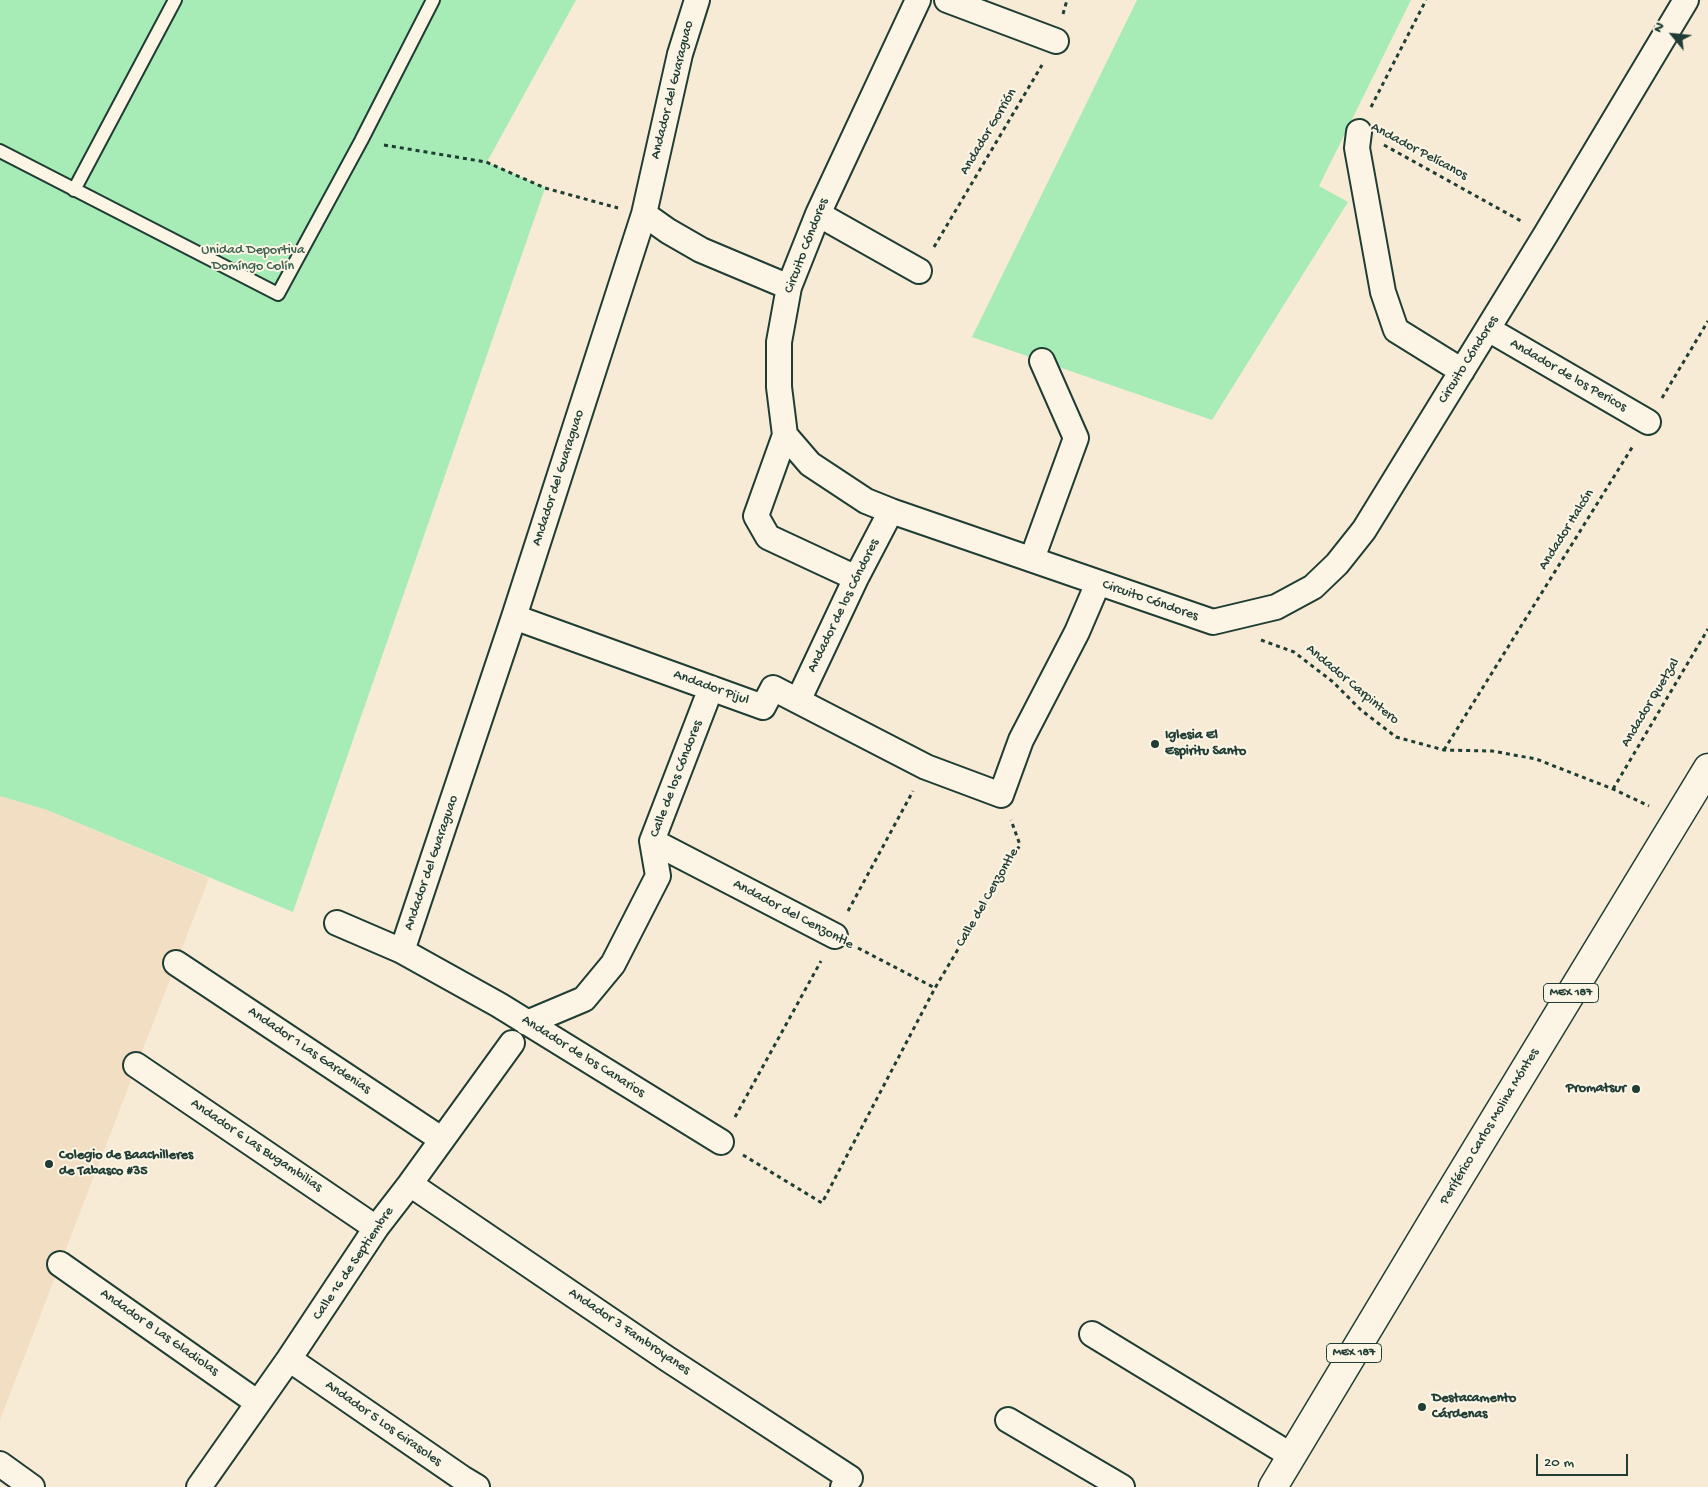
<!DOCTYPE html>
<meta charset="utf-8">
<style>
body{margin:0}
#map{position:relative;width:1708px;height:1487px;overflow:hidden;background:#f7ebd5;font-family:"Gochi Hand",sans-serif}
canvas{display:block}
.north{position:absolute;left:1648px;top:10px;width:50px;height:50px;-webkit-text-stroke:4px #fcf5e5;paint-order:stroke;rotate:298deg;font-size:14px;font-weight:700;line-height:20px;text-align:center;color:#1f3d34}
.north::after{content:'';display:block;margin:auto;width:18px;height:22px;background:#1f3d34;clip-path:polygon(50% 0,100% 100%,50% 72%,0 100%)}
.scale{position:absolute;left:1536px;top:1454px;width:92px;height:22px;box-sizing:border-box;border:2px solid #1f3d34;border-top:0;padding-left:6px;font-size:15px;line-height:18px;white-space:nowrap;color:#1f3d34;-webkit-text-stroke:4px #fcf5e5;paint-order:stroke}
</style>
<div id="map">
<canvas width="1708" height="1487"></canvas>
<div class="north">N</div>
<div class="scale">20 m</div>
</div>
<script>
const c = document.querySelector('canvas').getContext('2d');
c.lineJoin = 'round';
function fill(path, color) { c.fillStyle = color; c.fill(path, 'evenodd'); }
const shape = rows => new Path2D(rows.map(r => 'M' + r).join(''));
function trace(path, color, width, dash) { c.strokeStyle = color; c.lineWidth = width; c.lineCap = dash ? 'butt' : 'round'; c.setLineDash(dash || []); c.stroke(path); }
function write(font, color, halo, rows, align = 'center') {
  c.font = font + ' "Gochi Hand",sans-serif'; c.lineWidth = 4; c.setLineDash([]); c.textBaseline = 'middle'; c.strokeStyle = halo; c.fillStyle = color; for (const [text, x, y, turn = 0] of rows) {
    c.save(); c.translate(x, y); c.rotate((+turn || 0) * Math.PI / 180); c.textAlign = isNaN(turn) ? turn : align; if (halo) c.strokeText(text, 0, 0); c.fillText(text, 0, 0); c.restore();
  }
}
fill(shape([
 [0,796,47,810,209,878,0,1420]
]), '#f2dec2');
fill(shape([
 [0,0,576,0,487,162,545,188,293,912,47,810,0,796],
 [1137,0,1411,0,1319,186,1348,202,1212,420,972,337]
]), '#a7ebb6');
const service = shape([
 [0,151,278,294,361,141,433,0],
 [74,190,175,0]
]);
const minor = shape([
 [918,0,818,214,789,287,779,342,779,387,785,435,810,464,866,501,891,511,1213,622,1276,607,1313,587,1337,564,1364,530,1546,234,1686,0],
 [947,0,1056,41],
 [1359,132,1357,148,1383,292,1396,330,1462,371],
 [644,214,668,231,701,250,789,287],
 [818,214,919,271],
 [1488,329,1648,422],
 [785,435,756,516,768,537,856,578],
 [1032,559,1076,438,1042,361],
 [514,617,763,707,773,688,926,767,1001,795,1021,740,1077,632,1098,583],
 [798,701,856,578,891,511],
 [652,841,835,936],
 [337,923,402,951,499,1005,721,1142],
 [402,951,514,617,644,214,680,54,697,0],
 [176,963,441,1139],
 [527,1023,584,999,613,964,658,876,652,841,711,688],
 [136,1065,376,1228],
 [410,1184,666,1358,850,1478,843,1487],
 [60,1264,258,1403],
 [1092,1334,1292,1456],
 [289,1359,462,1478,477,1487],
 [1008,1420,1122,1487],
 [0,1464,32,1487],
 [199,1487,289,1359,376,1228,410,1184,512,1043]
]);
const primary = shape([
 [1273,1487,1434,1219,1708,768]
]);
trace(service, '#1f3d34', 16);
trace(minor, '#1f3d34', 28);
trace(primary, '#1f3d34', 31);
trace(shape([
 [1063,14,1067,0],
 [1371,107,1426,0],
 [384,145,486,162,545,188,618,208],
 [1384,145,1521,221],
 [934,247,1042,65],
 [1662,398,1708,321],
 [1261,640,1294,652,1333,682,1361,710,1396,737,1444,750,1492,751,1536,759,1613,789,1649,806],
 [1444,750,1633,446],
 [1613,789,1708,629],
 [848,911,913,791],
 [858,948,935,988],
 [735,1117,821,961],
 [743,1155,822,1203,935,988,1020,845,1011,820]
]), '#1f3d34', 3, [4, 4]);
trace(service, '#fcf5e5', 12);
trace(minor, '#fcf5e5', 24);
trace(primary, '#fcf5e5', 28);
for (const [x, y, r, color] of [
 [1155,744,5,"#1f3d34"],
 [1636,1089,5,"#1f3d34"],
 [49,1164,5,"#1f3d34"],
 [1422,1407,5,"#1f3d34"]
]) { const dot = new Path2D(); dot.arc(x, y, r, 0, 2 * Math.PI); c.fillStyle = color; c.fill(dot); trace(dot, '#fcf5e5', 2); }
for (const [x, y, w] of [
 [1571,993,55],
 [1354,1353,55]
]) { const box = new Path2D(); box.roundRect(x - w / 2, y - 9.5, w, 19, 4); c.fillStyle = '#fcf5e5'; c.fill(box); trace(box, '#1f3d34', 1); }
write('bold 12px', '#1f3d34', null, [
 ["MEX 187",1571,993],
 ["MEX 187",1354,1353]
]);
write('14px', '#1f3d34', '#fcf5e5', [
 ["Andador del Guaraguao",673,90,-76],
 ["Andador Gorrión",989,132,-59],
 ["Andador Pelícanos",1419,152,28],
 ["Circuito Cóndores",807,246,-69],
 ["Circuito Cóndores",1469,360,-58],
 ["Andador de los Pericos",1568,376,30],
 ["Andador del Guaraguao",559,478,-72],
 ["Andador Halcón",1567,530,-58],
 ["Circuito Cóndores",1150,601,19],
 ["Andador de los Cóndores",844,606,-64],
 ["Andador Carpintero",1352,685,40],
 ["Andador Pijul",711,688,20],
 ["Andador Quetzal",1651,703,-59],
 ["Calle de los Cóndores",677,779,-69],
 ["Andador del Guaraguao",432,863,-71],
 ["Calle del Cenzontle",988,898,-60],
 ["Andador del Cenzontle",793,915,28],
 ["Andador 1 Las Gardenias",309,1051,34],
 ["Andador de los Canarios",583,1057,32],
 ["Periférico Carlos Molina Móntes",1490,1127,-59],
 ["Andador 6 Las Bugambilias",256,1146,34],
 ["Calle 16 de Septiembre",354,1264,-56],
 ["Andador 3 Fambroyanes",629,1332,34],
 ["Andador 8 Las Gladiolas",159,1333,35],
 ["Andador 5 Los Girasoles",383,1424,35]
]);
write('14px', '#3a604e', '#fcf5e5', [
 ["Unidad Deportiva",253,251],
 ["Domíngo Colín",253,267]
]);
write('bold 14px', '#1f3d34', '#fcf5e5', [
 ["Iglesia El",1165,736],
 ["Espiritu Santo",1165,752],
 ["Promatsur",1626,1089,"right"],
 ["Colegio de Baachilleres",59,1156],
 ["de Tabasco #35",59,1172],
 ["Destacamento",1432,1399],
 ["Cárdenas",1432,1415]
], 'left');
</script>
